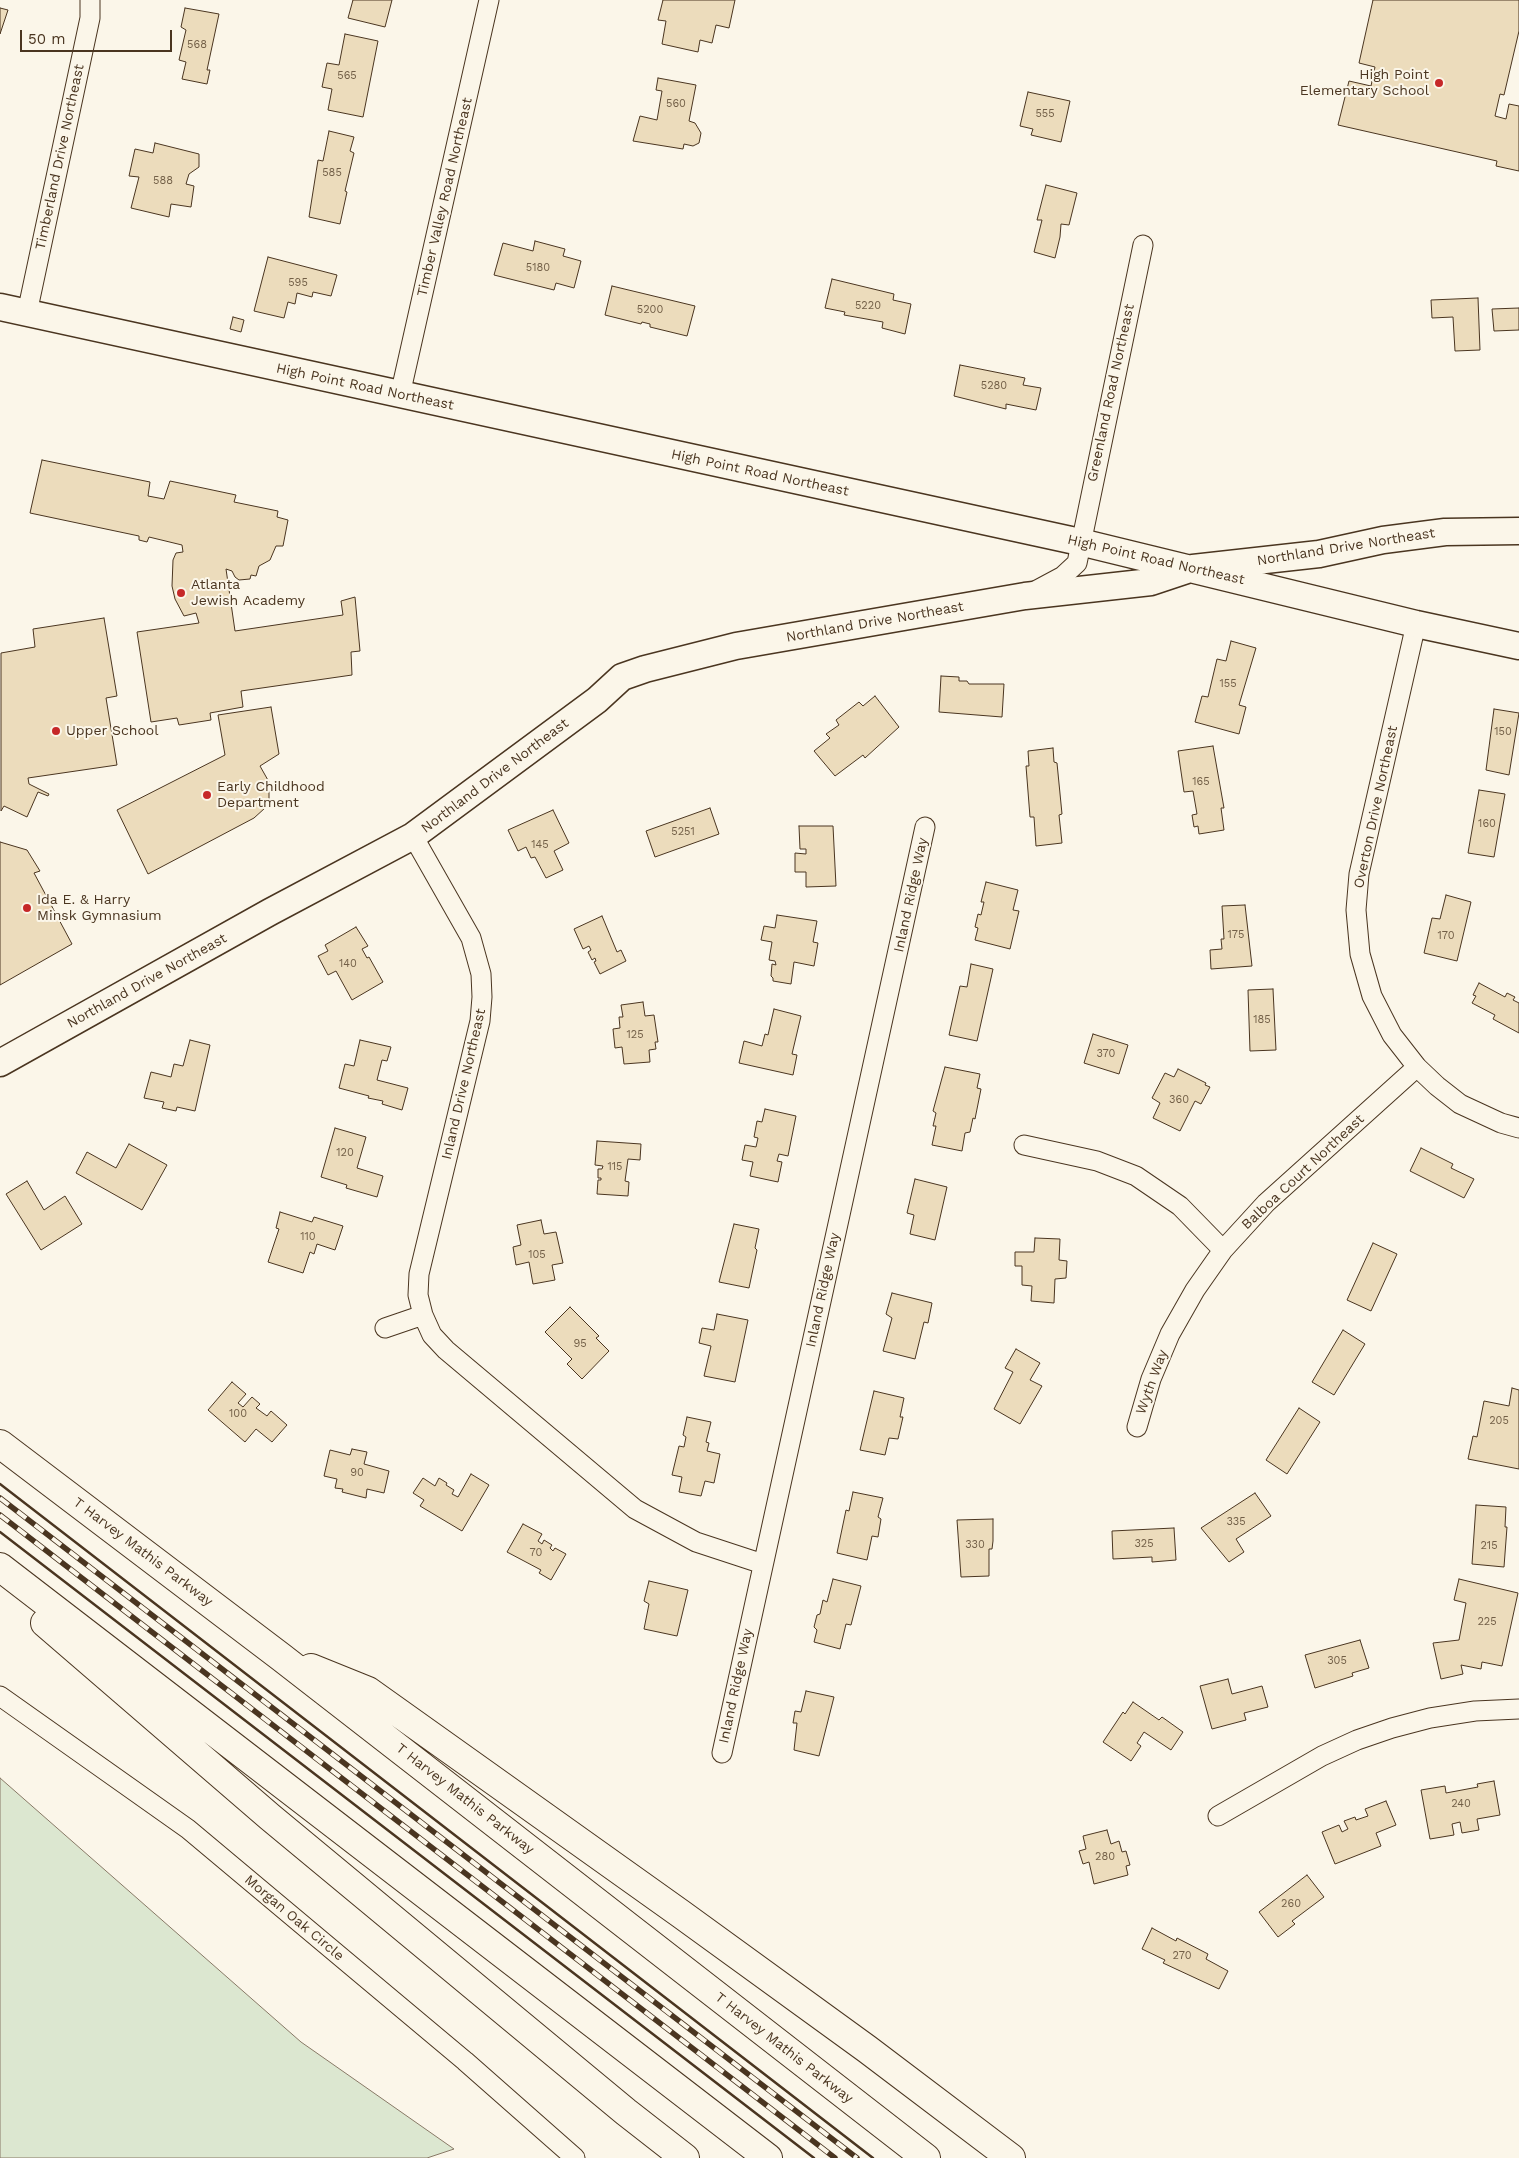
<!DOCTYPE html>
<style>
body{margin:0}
#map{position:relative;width:1519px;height:2158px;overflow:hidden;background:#fbf6e9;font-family:"Work Sans",sans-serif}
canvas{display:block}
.scale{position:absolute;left:20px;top:30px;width:152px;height:22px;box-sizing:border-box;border:2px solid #4a3520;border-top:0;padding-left:6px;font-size:15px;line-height:18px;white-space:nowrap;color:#4a3520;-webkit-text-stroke:4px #fbf6e9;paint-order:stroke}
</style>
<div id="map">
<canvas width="1519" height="2158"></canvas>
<div class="scale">50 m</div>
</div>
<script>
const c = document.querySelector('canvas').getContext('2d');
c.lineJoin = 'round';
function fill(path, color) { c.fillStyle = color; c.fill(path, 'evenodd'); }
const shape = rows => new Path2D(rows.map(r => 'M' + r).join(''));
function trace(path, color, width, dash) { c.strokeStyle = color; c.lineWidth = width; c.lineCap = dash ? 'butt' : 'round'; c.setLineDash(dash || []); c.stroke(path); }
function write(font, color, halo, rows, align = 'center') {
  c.font = font + ' "Work Sans",sans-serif'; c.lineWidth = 4; c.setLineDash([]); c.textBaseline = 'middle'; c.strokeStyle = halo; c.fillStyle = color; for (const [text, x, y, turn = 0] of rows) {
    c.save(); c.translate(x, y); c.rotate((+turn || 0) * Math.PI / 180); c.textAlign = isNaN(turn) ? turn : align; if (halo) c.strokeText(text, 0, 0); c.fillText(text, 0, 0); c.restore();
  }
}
const green = shape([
 [0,1778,301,2042,454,2149,427,2158,0,2158,0,1778]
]);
fill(green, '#dce7d0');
trace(green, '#887966', 1);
const building = shape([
 [353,0,392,0,385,27,348,18,353,0],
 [663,0,735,0,729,28,716,25,712,43,700,40,698,52,662,44,666,21,658,20,663,0],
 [1373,0,1519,0,1519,31,1504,95,1500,94,1495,116,1506,119,1509,104,1519,106,1519,171,1496,166,1497,161,1338,125,1349,81,1371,86,1375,67,1359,63,1373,0],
 [0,8,8,10,0,34,0,8],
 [185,8,219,14,207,70,210,70,207,84,182,79,186,62,179,60,186,30,181,27,185,8],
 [345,34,378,41,363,117,328,110,332,89,322,87,327,63,339,65,345,34],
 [658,78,696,85,689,121,695,123,701,133,699,143,693,146,684,144,683,149,633,141,640,116,657,120,662,91,656,90,658,78],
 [1028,92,1070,101,1061,142,1031,135,1033,129,1020,126,1028,92],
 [329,131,354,137,350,151,354,153,345,191,347,192,340,224,309,217,318,160,323,161,329,131],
 [155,143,199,154,199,167,189,174,186,184,194,186,191,207,171,204,169,217,131,208,139,177,129,176,135,149,153,153,155,143],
 [1046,185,1077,193,1069,225,1061,224,1060,237,1055,258,1034,252,1042,220,1037,220,1046,185],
 [535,241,565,249,563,256,581,261,574,288,556,283,554,290,494,275,503,243,533,251,535,241],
 [268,257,337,275,331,296,313,292,312,297,297,293,295,304,288,302,284,318,254,311,268,257],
 [832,279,894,294,893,300,911,304,905,334,882,328,883,322,844,315,845,312,825,308,832,279],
 [612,286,695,306,687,336,650,327,650,324,642,322,641,324,605,315,612,286],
 [1478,298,1480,350,1455,351,1453,317,1432,318,1431,300,1478,298],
 [1519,308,1519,330,1494,331,1492,309,1519,308],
 [233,317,244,320,241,332,230,329,233,317],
 [960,365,1025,378,1023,385,1041,388,1036,410,1006,404,1006,409,954,396,960,365],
 [42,460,150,482,148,496,164,499,170,481,236,495,234,502,278,511,277,517,288,520,283,546,276,546,270,560,259,566,256,576,251,575,250,579,239,580,235,577,232,571,226,569,235,631,343,615,341,601,355,597,360,651,351,652,352,675,241,691,243,707,210,713,211,720,179,725,177,718,151,722,137,632,199,623,196,613,184,616,175,599,172,586,173,560,176,553,183,552,182,545,149,537,147,542,139,540,139,536,30,513,42,460],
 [104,618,117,696,106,698,117,765,28,778,29,784,49,794,48,796,38,792,27,817,4,806,1,811,1,653,35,647,33,629,104,618],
 [1231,641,1256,648,1239,705,1246,707,1239,734,1195,722,1202,696,1208,697,1217,659,1226,661,1231,641],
 [941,676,959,677,959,681,967,681,969,684,1004,684,1002,717,939,712,941,676],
 [875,696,899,727,865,758,863,755,835,776,814,751,830,738,826,734,839,725,836,720,859,702,863,706,875,696],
 [271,707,279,754,260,766,269,782,269,800,265,808,254,818,148,874,117,810,225,755,218,715,271,707],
 [1494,709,1519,713,1509,775,1486,770,1494,709],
 [1213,746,1224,808,1221,808,1224,830,1199,834,1198,826,1194,827,1192,815,1197,814,1193,791,1184,792,1178,751,1213,746],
 [1053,748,1054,762,1057,763,1062,814,1059,815,1062,843,1036,846,1034,817,1030,817,1026,766,1029,766,1028,751,1053,748],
 [1479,790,1505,794,1494,857,1468,853,1479,790],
 [710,808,719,834,655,857,646,831,710,808],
 [553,810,569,843,554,851,563,870,546,878,535,857,531,858,526,847,518,851,508,830,553,810],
 [799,826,833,826,836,886,806,887,806,872,795,872,795,853,806,854,806,849,800,849,799,826],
 [0,842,27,850,40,871,34,873,72,944,0,985,0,842],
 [986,882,1018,890,1013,910,1019,911,1010,949,975,940,978,928,975,927,978,914,981,915,984,902,981,902,986,882],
 [1446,895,1471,902,1457,961,1424,953,1432,918,1440,919,1446,895],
 [1245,905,1252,966,1211,969,1210,950,1222,949,1221,939,1224,939,1222,906,1245,905],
 [777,915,817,921,813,942,818,943,814,966,794,962,791,984,773,981,773,978,771,976,772,964,776,965,775,961,769,960,772,942,761,940,764,926,775,928,777,915],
 [602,916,617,952,621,950,626,961,600,974,594,962,596,961,595,958,592,960,588,952,591,950,589,946,583,949,574,929,602,916],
 [356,927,368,946,362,949,367,958,369,957,383,982,352,1000,336,971,328,975,318,956,328,951,325,945,356,927],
 [971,964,993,969,977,1041,949,1035,960,986,967,987,971,964],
 [1479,983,1505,997,1507,993,1515,997,1513,1000,1519,1003,1519,1033,1493,1019,1495,1015,1472,1003,1476,996,1473,995,1479,983],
 [1273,989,1276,1050,1250,1051,1248,990,1273,989],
 [643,1002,645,1016,654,1015,658,1042,655,1042,656,1049,649,1050,650,1062,624,1064,622,1047,615,1048,613,1029,620,1028,619,1017,623,1017,621,1005,643,1002],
 [774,1009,801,1016,792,1054,797,1055,793,1075,739,1063,744,1041,762,1046,765,1034,768,1035,774,1009],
 [1093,1034,1128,1045,1119,1074,1084,1063,1093,1034],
 [190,1040,210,1045,195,1111,177,1107,176,1111,162,1108,164,1102,144,1098,151,1072,171,1077,174,1064,183,1066,190,1040],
 [360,1040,391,1047,387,1061,382,1060,377,1080,408,1088,402,1110,382,1104,383,1101,368,1098,369,1096,339,1088,345,1064,354,1066,360,1040],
 [945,1067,980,1074,977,1088,981,1089,975,1119,973,1118,970,1132,965,1133,962,1151,932,1145,936,1126,933,1126,936,1113,933,1111,945,1067],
 [1178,1069,1206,1083,1205,1085,1210,1087,1201,1104,1195,1101,1180,1131,1153,1118,1160,1103,1152,1098,1165,1073,1174,1077,1178,1069],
 [765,1109,796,1116,788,1156,779,1154,777,1161,782,1162,778,1182,750,1176,753,1162,742,1160,745,1145,756,1147,758,1138,754,1137,757,1121,762,1122,765,1109],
 [335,1128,366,1137,357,1168,383,1176,377,1197,346,1188,347,1185,321,1177,335,1128],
 [597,1141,641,1144,640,1160,628,1159,625,1181,629,1182,628,1196,597,1194,598,1180,601,1180,601,1178,598,1178,598,1169,602,1169,603,1166,595,1165,597,1141],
 [129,1144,167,1165,142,1210,76,1173,87,1152,116,1168,129,1144],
 [1421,1148,1453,1164,1451,1168,1474,1179,1464,1198,1410,1171,1421,1148],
 [915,1179,947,1187,935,1240,910,1234,914,1215,907,1213,915,1179],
 [27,1181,44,1210,65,1196,82,1224,41,1250,6,1194,27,1181],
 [280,1212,312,1222,314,1217,343,1226,335,1250,317,1244,314,1254,310,1252,303,1273,268,1262,279,1229,276,1228,280,1212],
 [541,1220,544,1234,556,1232,563,1263,552,1265,555,1280,533,1284,529,1262,516,1265,513,1247,521,1245,517,1225,541,1220],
 [734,1224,759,1229,755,1248,757,1250,749,1288,719,1282,734,1224],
 [1035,1238,1060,1239,1059,1260,1067,1261,1066,1278,1055,1279,1054,1303,1031,1301,1032,1286,1022,1285,1022,1266,1015,1266,1015,1252,1034,1252,1035,1238],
 [1373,1243,1397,1254,1371,1311,1347,1300,1373,1243],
 [892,1293,932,1303,928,1323,924,1322,915,1359,883,1351,892,1318,886,1314,892,1293],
 [570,1307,599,1336,596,1338,609,1351,582,1379,567,1364,572,1359,545,1332,570,1307],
 [717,1314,748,1320,735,1382,704,1376,711,1346,699,1343,702,1328,714,1330,717,1314],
 [1343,1330,1365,1344,1334,1395,1312,1382,1343,1330],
 [1016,1349,1040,1363,1030,1380,1042,1386,1020,1424,994,1409,1013,1372,1005,1368,1016,1349],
 [232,1382,246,1394,238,1403,243,1407,252,1397,260,1404,256,1408,267,1416,271,1411,287,1425,272,1442,256,1429,245,1442,208,1410,232,1382],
 [1512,1388,1519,1390,1519,1469,1468,1459,1473,1436,1477,1437,1484,1401,1509,1406,1512,1388],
 [874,1391,904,1398,900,1417,903,1417,898,1439,889,1438,885,1455,860,1450,874,1391],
 [1299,1408,1320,1422,1287,1474,1266,1460,1299,1408],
 [687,1417,711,1422,706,1442,709,1443,707,1451,720,1454,714,1483,705,1481,701,1496,679,1492,682,1477,672,1475,679,1446,684,1447,686,1437,683,1435,687,1417],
 [352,1449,367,1452,364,1464,389,1471,384,1493,367,1489,366,1498,342,1492,343,1489,335,1488,337,1479,324,1476,330,1450,350,1455,352,1449],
 [471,1474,489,1485,462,1531,420,1506,424,1500,413,1493,423,1478,435,1486,439,1478,447,1483,446,1485,454,1490,452,1494,458,1497,471,1474],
 [853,1492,883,1498,878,1517,881,1519,878,1537,872,1536,867,1560,837,1553,846,1510,849,1511,853,1492],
 [1255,1493,1271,1516,1236,1539,1244,1552,1229,1562,1201,1528,1255,1493],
 [1476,1505,1506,1507,1505,1527,1507,1527,1504,1567,1472,1564,1476,1505],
 [993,1519,993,1541,992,1549,989,1549,989,1576,961,1577,957,1520,993,1519],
 [523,1524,542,1534,538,1541,542,1544,544,1540,552,1545,550,1548,553,1551,555,1548,566,1554,551,1580,539,1573,541,1570,507,1552,523,1524],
 [1174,1528,1176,1560,1152,1562,1152,1557,1113,1559,1112,1531,1174,1528],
 [833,1579,861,1586,851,1625,846,1624,840,1649,814,1642,817,1630,814,1627,817,1615,820,1614,823,1600,827,1602,833,1579],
 [1459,1579,1518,1593,1502,1666,1482,1662,1481,1669,1461,1665,1463,1674,1441,1679,1433,1643,1459,1640,1466,1603,1454,1600,1459,1579],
 [649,1581,688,1590,677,1636,644,1629,649,1604,644,1601,649,1581],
 [1360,1640,1369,1668,1352,1673,1353,1676,1315,1688,1305,1655,1360,1640],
 [1228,1679,1232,1694,1262,1686,1268,1707,1244,1713,1246,1720,1212,1729,1200,1686,1228,1679],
 [806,1691,834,1697,819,1756,794,1750,797,1723,793,1723,795,1711,801,1712,806,1691],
 [1133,1702,1159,1720,1162,1717,1183,1732,1171,1750,1144,1732,1137,1743,1141,1746,1131,1761,1103,1742,1123,1712,1125,1714,1133,1702],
 [1494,1781,1500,1815,1477,1819,1479,1830,1462,1833,1460,1822,1452,1824,1454,1835,1430,1839,1421,1790,1445,1786,1446,1793,1478,1787,1477,1784,1494,1781],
 [1386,1801,1396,1825,1376,1833,1381,1846,1335,1864,1322,1832,1339,1825,1342,1832,1348,1829,1344,1821,1355,1817,1356,1820,1368,1816,1365,1809,1386,1801],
 [1107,1830,1111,1844,1119,1841,1122,1852,1126,1851,1130,1865,1126,1866,1128,1875,1094,1884,1089,1862,1083,1864,1079,1851,1086,1849,1083,1836,1107,1830],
 [1307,1875,1324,1897,1292,1921,1295,1924,1278,1937,1259,1912,1307,1875],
 [1152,1928,1176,1941,1177,1938,1208,1954,1206,1959,1228,1971,1219,1989,1163,1963,1165,1960,1142,1949,1152,1928]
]);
fill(building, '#ecdcbc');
trace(building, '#4a3520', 1);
const street = shape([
 [27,313,90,18,90,0],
 [400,395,489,0],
 [1035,591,1063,576,1077,563,1143,245],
 [1416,624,1359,874,1356,910,1360,954,1372,996,1392,1035,1417,1067,1437,1086,1460,1104,1501,1123,1519,1128],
 [413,836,471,938,481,974,482,997,480,1021,419,1274,418,1295,423,1315,432,1335,446,1350,635,1509,696,1542,763,1564],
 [1024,1145,1097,1161,1136,1176,1180,1206,1223,1250],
 [385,1328,423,1315],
 [1137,1427,1151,1379,1170,1334,1195,1290,1223,1250,1266,1203,1417,1067],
 [0,1696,188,1829,465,2061,575,2158],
 [722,1753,925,827],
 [1218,1816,1322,1756,1357,1740,1392,1728,1430,1718,1475,1711,1519,1709]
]);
const secondary = shape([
 [0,307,1080,542,1416,624,1519,646],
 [0,1063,270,912,413,836,597,700,622,677,645,669,736,646,1025,596,1151,582,1193,568,1319,554,1383,540,1445,532,1519,531]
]);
const highway = shape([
 [0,1444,281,1657,926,2158],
 [0,1567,768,2158],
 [45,1623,270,1817,626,2112,685,2158],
 [311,1668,368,1691,681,1914,867,2049,1011,2158]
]);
trace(street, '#4a3520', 21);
trace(secondary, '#4a3520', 29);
trace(highway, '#4a3520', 30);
trace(street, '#fbf6e9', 19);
trace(secondary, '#fbf6e9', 26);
trace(highway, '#fbf6e9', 28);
const rail = shape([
 [0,1498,857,2158],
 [0,1515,835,2158]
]);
trace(rail, '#4a3520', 5.5);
trace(rail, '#fbf6e9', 4, [11]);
trace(shape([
 [0,1484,873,2158],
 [0,1532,814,2158]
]), '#4a3520', 2.5);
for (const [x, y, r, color] of [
 [1439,83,5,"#c62828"],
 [181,593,5,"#c62828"],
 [56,731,5,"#c62828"],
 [207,795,5,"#c62828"],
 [27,908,5,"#c62828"]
]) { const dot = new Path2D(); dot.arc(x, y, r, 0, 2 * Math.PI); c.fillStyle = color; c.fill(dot); trace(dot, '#fbf6e9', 2); }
write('11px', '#725f47', null, [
 ["568",197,45],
 ["565",347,76],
 ["560",676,104],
 ["555",1045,114],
 ["585",332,173],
 ["588",163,181],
 ["5180",538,268],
 ["595",298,283],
 ["5220",868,306],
 ["5200",650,310],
 ["5280",994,386],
 ["155",1228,684],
 ["150",1503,732],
 ["165",1201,782],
 ["160",1487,824],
 ["5251",683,832],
 ["145",540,845],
 ["175",1236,935],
 ["170",1446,936],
 ["140",348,964],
 ["185",1262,1020],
 ["125",635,1035],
 ["370",1106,1054],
 ["360",1179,1100],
 ["120",345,1153],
 ["115",615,1167],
 ["110",308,1237],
 ["105",537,1255],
 ["95",580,1344],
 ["100",238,1414],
 ["205",1499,1421],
 ["90",357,1473],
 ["335",1236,1522],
 ["325",1144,1544],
 ["330",975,1545],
 ["215",1489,1546],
 ["70",536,1553],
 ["225",1487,1622],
 ["305",1337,1661],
 ["240",1461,1804],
 ["280",1105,1857],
 ["260",1291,1904],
 ["270",1182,1956]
]);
write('14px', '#4a3520', '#fbf6e9', [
 ["High Point",1429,75,"right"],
 ["Elementary School",1429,91,"right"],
 ["Atlanta",191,585],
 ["Jewish Academy",191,601],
 ["Upper School",66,731],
 ["Early Childhood",217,787],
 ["Department",217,803],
 ["Ida E. & Harry",37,900],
 ["Minsk Gymnasium",37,916]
], 'left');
write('14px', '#4a3520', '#fbf6e9', [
 ["Timberland Drive Northeast",60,157,-78],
 ["Timber Valley Road Northeast",445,197,-77],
 ["High Point Road Northeast",365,387,12],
 ["Greenland Road Northeast",1111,393,-78],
 ["High Point Road Northeast",760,473,12],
 ["Northland Drive Northeast",1346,547,-9],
 ["High Point Road Northeast",1156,560,13],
 ["Northland Drive Northeast",875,622,-10],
 ["Northland Drive Northeast",495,776,-37],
 ["Overton Drive Northeast",1376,807,-78],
 ["Inland Ridge Way",911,895,-78],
 ["Northland Drive Northeast",147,981,-29],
 ["Inland Drive Northeast",464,1084,-77],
 ["Balboa Court Northeast",1303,1172,-43],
 ["Inland Ridge Way",823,1290,-78],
 ["Wyth Way",1152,1382,-70],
 ["T Harvey Mathis Parkway",143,1552,37],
 ["Inland Ridge Way",736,1686,-78],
 ["T Harvey Mathis Parkway",465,1799,38],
 ["Morgan Oak Circle",294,1918,40],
 ["T Harvey Mathis Parkway",784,2048,38]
]);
</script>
